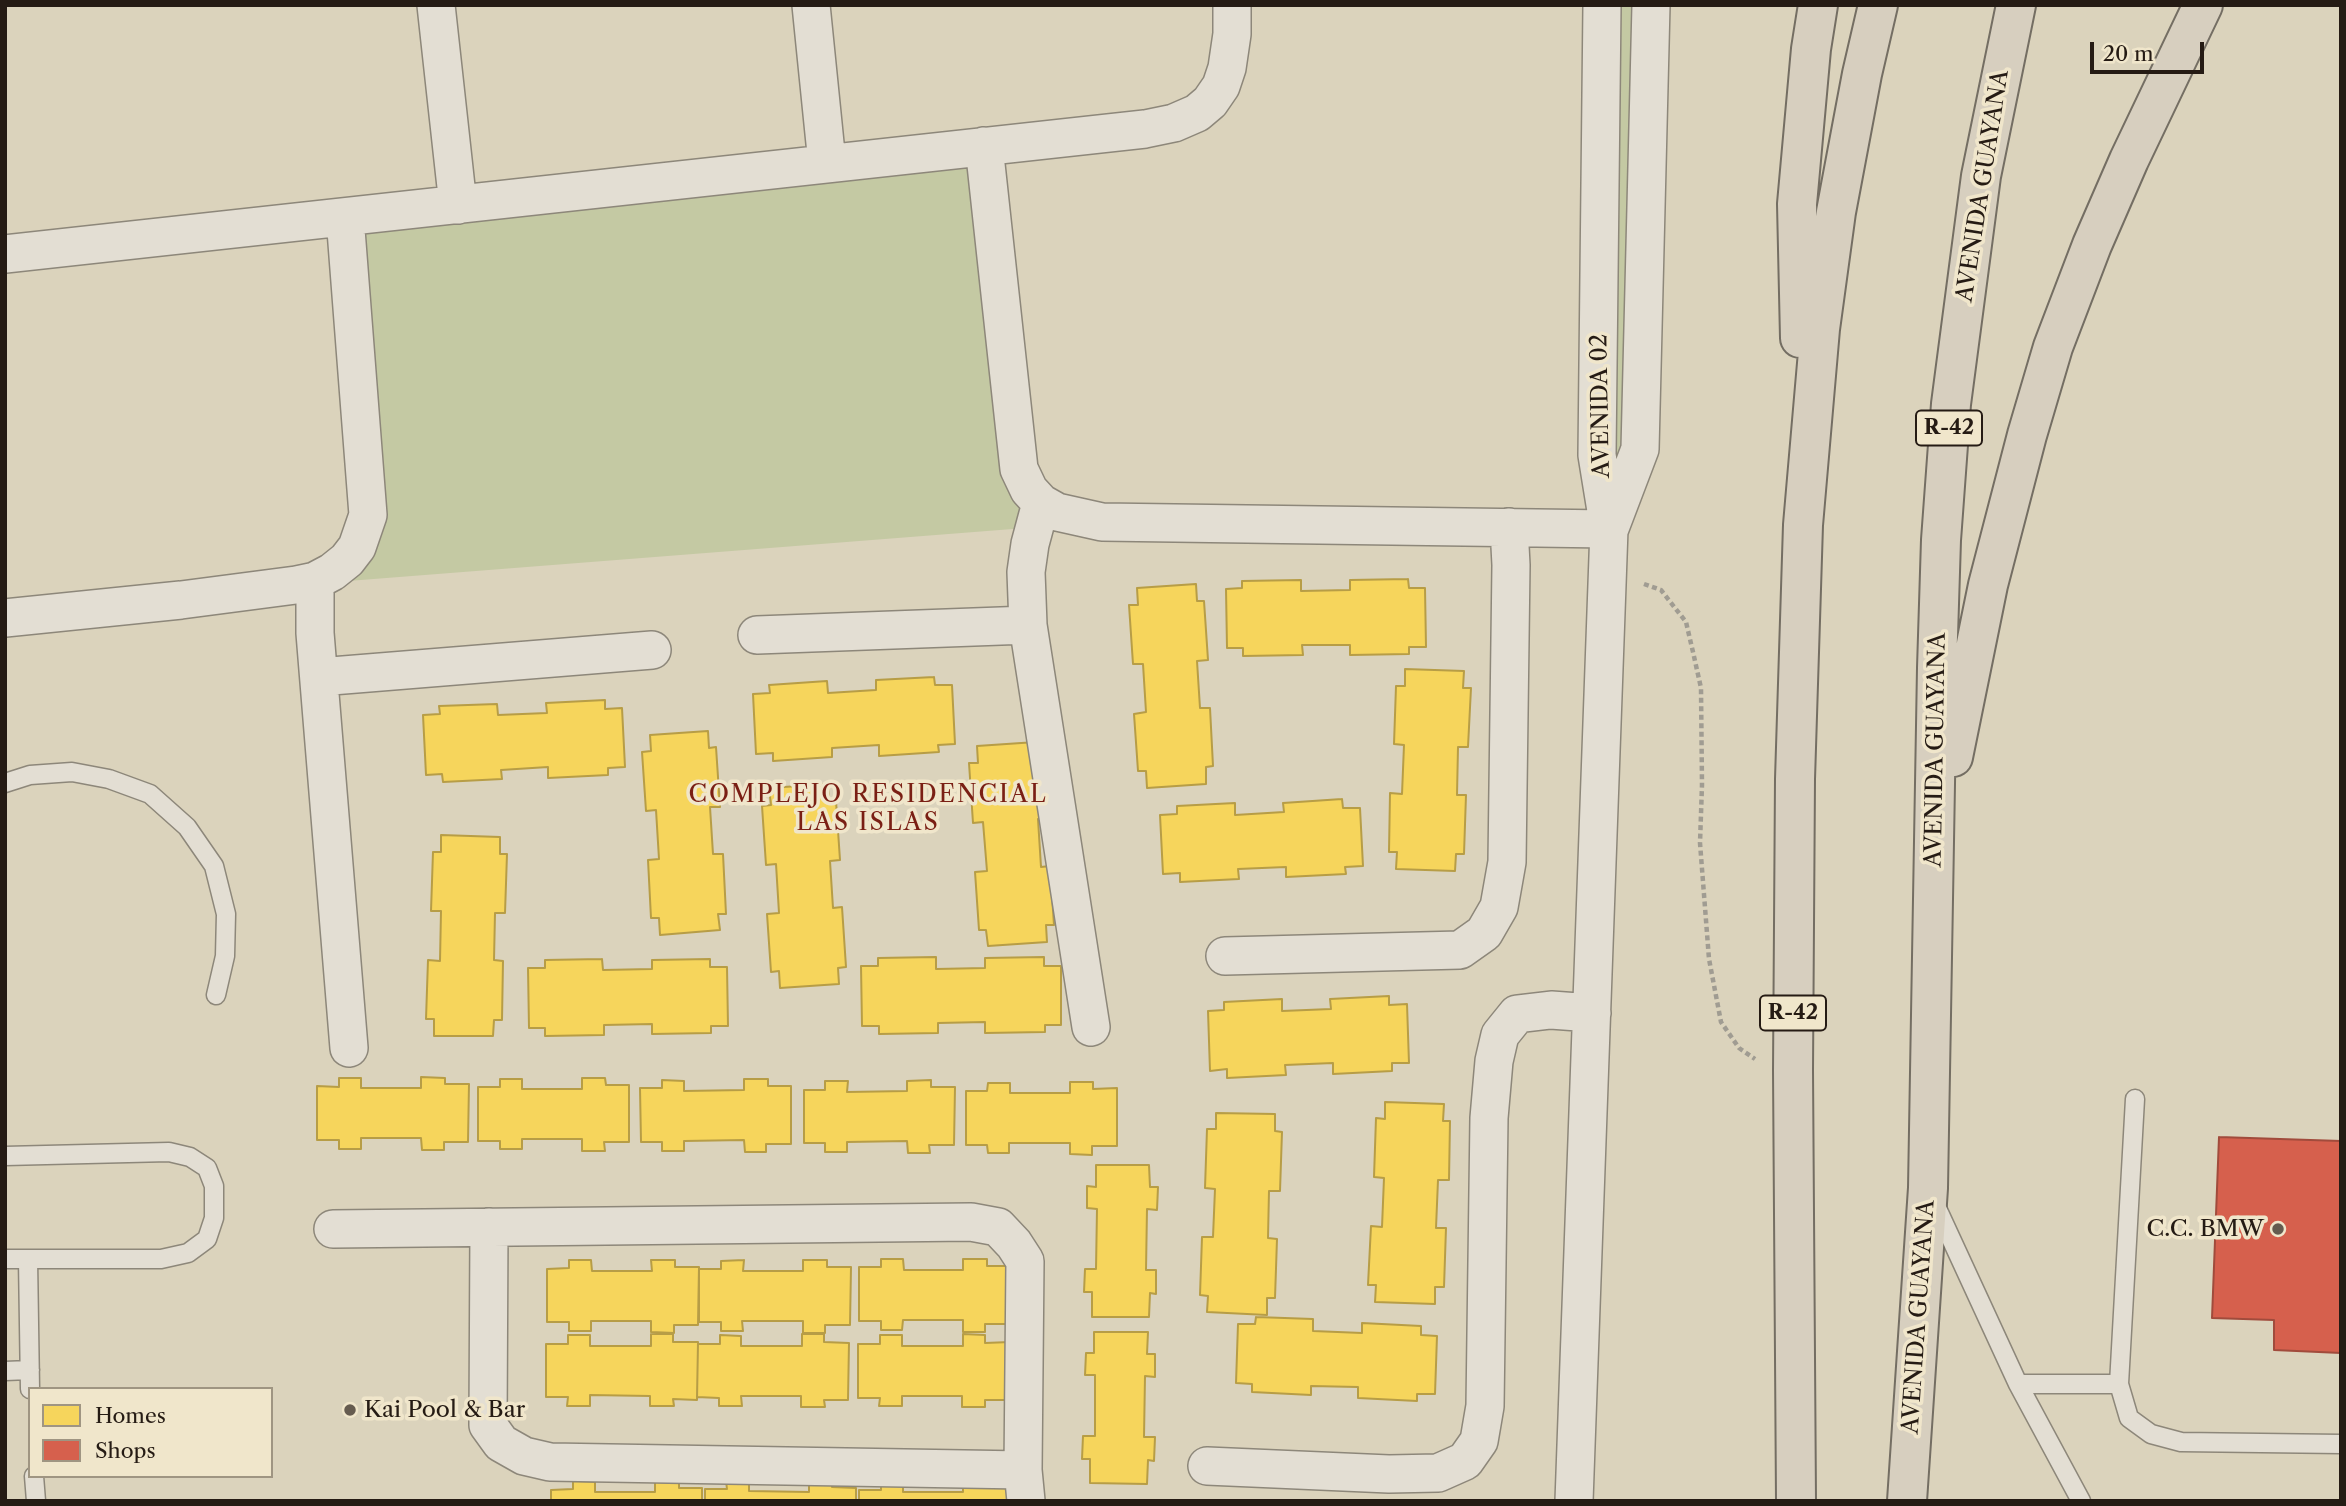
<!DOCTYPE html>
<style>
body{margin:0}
#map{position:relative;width:2346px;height:1506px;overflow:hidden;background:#dbd3bc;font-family:"Libre Caslon Text",serif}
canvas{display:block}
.frame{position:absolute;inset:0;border:7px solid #251b14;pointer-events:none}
.legend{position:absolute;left:28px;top:1387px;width:245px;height:91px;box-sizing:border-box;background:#f0e6cb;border:2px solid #9f9582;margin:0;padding:9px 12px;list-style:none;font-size:21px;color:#251b14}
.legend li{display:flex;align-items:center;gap:14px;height:35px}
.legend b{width:35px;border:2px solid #9f9582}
.scale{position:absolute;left:2090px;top:42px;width:114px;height:32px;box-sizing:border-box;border:4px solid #251b14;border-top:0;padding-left:9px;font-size:21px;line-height:24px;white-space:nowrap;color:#251b14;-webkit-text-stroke:5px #f0e6cb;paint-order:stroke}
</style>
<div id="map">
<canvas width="2346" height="1506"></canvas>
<div class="frame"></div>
<ul class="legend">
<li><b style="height:19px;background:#f6d55c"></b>Homes</li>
<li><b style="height:19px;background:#d6604d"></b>Shops</li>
</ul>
<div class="scale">20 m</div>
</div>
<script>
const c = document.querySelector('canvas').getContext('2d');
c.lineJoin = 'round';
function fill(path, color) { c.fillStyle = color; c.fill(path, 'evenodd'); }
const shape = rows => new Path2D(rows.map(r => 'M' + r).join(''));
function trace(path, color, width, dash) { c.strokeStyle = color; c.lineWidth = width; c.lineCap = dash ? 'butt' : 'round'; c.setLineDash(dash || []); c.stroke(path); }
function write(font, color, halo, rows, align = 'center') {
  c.font = font + ' "Libre Caslon Text",serif'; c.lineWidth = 7; c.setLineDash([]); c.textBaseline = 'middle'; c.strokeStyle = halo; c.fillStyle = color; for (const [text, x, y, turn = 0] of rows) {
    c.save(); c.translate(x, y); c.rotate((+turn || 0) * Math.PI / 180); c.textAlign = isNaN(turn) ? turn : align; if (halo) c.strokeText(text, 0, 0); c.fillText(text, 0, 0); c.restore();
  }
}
fill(shape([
 [1602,5,1651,5,1645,291,1609,529],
 [984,146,1019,469,1102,522,297,585,357,546,345,217]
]), '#c4c9a3');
const homes = shape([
 [1408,579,1409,588,1425,588,1426,647,1409,647,1409,654,1350,655,1350,645,1302,645,1303,655,1243,656,1243,648,1227,648,1226,589,1242,588,1242,581,1301,580,1301,591,1350,590,1350,580,1408,579],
 [1196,584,1197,601,1204,601,1208,660,1197,661,1200,708,1210,708,1213,766,1206,767,1206,784,1147,788,1146,771,1138,771,1134,714,1146,712,1143,664,1133,664,1129,605,1138,605,1137,588,1196,584],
 [1405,669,1464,671,1463,688,1471,688,1468,747,1458,747,1457,795,1466,795,1464,854,1456,854,1455,871,1396,869,1397,852,1389,852,1390,793,1402,794,1404,745,1394,744,1396,686,1405,686,1405,669],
 [934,677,935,685,952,685,955,744,938,745,939,752,879,756,879,745,832,748,832,757,773,761,773,753,756,754,753,694,770,693,769,685,827,681,828,693,876,690,876,680,934,677],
 [605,700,605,709,622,708,625,767,608,768,608,775,548,778,548,767,501,770,502,779,443,782,442,774,426,775,423,715,440,714,439,706,497,704,498,715,547,713,546,703,605,700],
 [708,731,709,748,716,747,720,807,710,807,713,854,723,854,726,914,718,914,720,930,660,935,659,918,651,918,648,860,659,859,656,810,646,811,642,752,651,751,650,735,708,731],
 [1036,742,1048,818,1038,819,1041,867,1050,866,1054,925,1046,925,1047,942,988,946,986,930,979,930,975,872,987,871,983,822,973,823,969,763,978,763,977,746,1036,742],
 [828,784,829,801,836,801,840,860,830,861,833,908,842,907,846,967,838,968,839,984,780,988,779,971,771,972,767,914,779,913,776,864,766,865,762,806,771,805,769,788,828,784],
 [1342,799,1343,808,1360,808,1363,866,1345,867,1346,874,1286,877,1286,867,1238,869,1239,879,1180,882,1180,873,1163,874,1160,815,1177,814,1177,806,1235,803,1235,815,1284,812,1283,803,1342,799],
 [441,835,500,837,500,854,507,854,505,913,495,913,494,960,503,961,502,1020,494,1020,493,1036,434,1036,434,1019,426,1019,428,960,440,961,441,911,431,911,433,852,441,852,441,835],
 [936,957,936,969,985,968,985,958,1044,957,1044,966,1061,966,1061,1025,1045,1025,1045,1032,985,1033,985,1022,938,1023,938,1033,879,1034,879,1026,862,1026,861,966,878,966,878,958,936,957],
 [602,959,603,970,652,969,652,960,710,959,710,967,727,967,728,1026,711,1026,711,1033,652,1034,652,1024,604,1025,604,1035,545,1036,545,1028,529,1028,528,968,545,968,545,960,602,959],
 [1389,996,1389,1005,1407,1004,1409,1063,1392,1063,1392,1071,1333,1074,1333,1063,1285,1065,1286,1075,1227,1078,1227,1069,1210,1071,1208,1011,1224,1010,1224,1002,1282,999,1282,1011,1331,1009,1330,999,1389,996],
 [421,1077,445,1078,445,1084,469,1084,468,1142,444,1142,444,1150,422,1150,421,1138,361,1138,361,1149,339,1149,339,1140,317,1140,317,1086,339,1087,339,1078,361,1078,361,1088,421,1088,421,1077],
 [582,1078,605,1078,606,1085,629,1085,629,1142,604,1142,605,1151,582,1151,582,1139,522,1139,522,1149,500,1149,500,1141,478,1141,478,1087,500,1087,500,1079,522,1079,522,1089,582,1089,582,1078],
 [744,1079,768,1079,768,1086,791,1086,791,1144,766,1144,766,1152,745,1152,744,1140,684,1141,684,1151,662,1151,662,1142,641,1142,640,1088,662,1088,662,1080,684,1081,684,1091,744,1090,744,1079],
 [931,1080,931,1087,955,1087,954,1145,929,1145,930,1153,908,1153,907,1141,847,1142,847,1152,825,1152,825,1143,804,1143,804,1090,825,1090,825,1081,848,1081,847,1092,907,1091,907,1081,931,1080],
 [1070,1082,1093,1082,1093,1089,1117,1088,1117,1146,1092,1146,1092,1155,1070,1154,1070,1143,1009,1143,1009,1153,988,1153,987,1145,966,1145,966,1091,987,1091,988,1083,1010,1083,1010,1093,1070,1093,1070,1082],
 [1385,1102,1444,1104,1443,1121,1450,1121,1449,1180,1438,1180,1436,1228,1446,1228,1444,1287,1435,1287,1435,1304,1375,1302,1376,1285,1368,1285,1371,1226,1382,1227,1384,1178,1374,1177,1376,1118,1385,1119,1385,1102],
 [1216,1113,1275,1114,1275,1131,1282,1132,1280,1191,1269,1191,1268,1238,1277,1239,1275,1298,1267,1298,1267,1315,1207,1312,1208,1296,1200,1295,1202,1237,1213,1237,1215,1189,1205,1188,1207,1129,1216,1129,1216,1113],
 [1096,1165,1149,1165,1150,1187,1158,1187,1157,1210,1147,1209,1146,1270,1156,1270,1156,1294,1150,1293,1149,1317,1092,1317,1092,1292,1084,1292,1085,1269,1096,1269,1097,1209,1087,1208,1087,1186,1096,1187,1096,1165],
 [881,1259,903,1259,904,1270,963,1270,963,1259,987,1259,987,1266,1010,1266,1010,1324,985,1324,985,1332,963,1332,963,1320,903,1320,902,1330,881,1330,881,1321,859,1321,859,1267,881,1267,881,1259],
 [569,1260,591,1260,592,1271,652,1271,651,1260,675,1260,675,1267,699,1267,698,1325,674,1325,674,1333,651,1332,651,1321,591,1321,591,1331,569,1331,569,1322,547,1322,547,1269,569,1268,569,1260],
 [744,1260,743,1271,803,1271,803,1260,827,1260,827,1267,851,1267,850,1325,825,1325,825,1333,803,1333,803,1321,742,1321,743,1331,721,1331,721,1322,699,1322,699,1269,721,1269,721,1261,744,1260],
 [1256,1317,1313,1319,1313,1331,1362,1333,1362,1323,1421,1326,1421,1335,1437,1336,1435,1394,1417,1394,1417,1401,1358,1398,1358,1387,1311,1386,1311,1395,1252,1392,1252,1384,1236,1383,1238,1324,1255,1324,1256,1317],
 [1094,1332,1148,1332,1147,1354,1155,1354,1155,1377,1145,1376,1144,1437,1155,1437,1154,1461,1148,1460,1147,1484,1090,1483,1090,1459,1082,1459,1083,1436,1095,1436,1095,1375,1085,1375,1086,1353,1094,1353,1094,1332],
 [651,1334,673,1334,673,1342,698,1342,697,1400,673,1399,674,1406,650,1406,650,1396,590,1395,590,1406,567,1406,568,1397,546,1397,546,1344,568,1344,568,1335,590,1335,590,1346,651,1346,651,1334],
 [802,1334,824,1334,824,1342,849,1343,848,1400,824,1400,825,1407,801,1407,801,1396,741,1396,742,1406,719,1406,719,1398,697,1397,698,1344,720,1344,720,1335,741,1336,741,1346,802,1346,802,1334],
 [963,1334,985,1335,985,1343,1010,1342,1009,1400,985,1400,985,1407,962,1407,962,1396,902,1396,902,1406,879,1406,880,1398,858,1398,858,1344,880,1344,880,1335,902,1335,902,1346,963,1346,963,1334],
 [573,1481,595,1482,595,1492,655,1492,655,1481,679,1481,679,1488,702,1488,702,1501,551,1501,551,1490,573,1489,573,1481],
 [726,1481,749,1481,749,1491,809,1492,809,1481,832,1481,832,1487,856,1488,856,1501,705,1501,705,1489,727,1489,726,1481],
 [963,1481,987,1481,986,1488,1010,1488,1010,1501,859,1501,859,1490,881,1490,881,1482,903,1482,903,1492,963,1492,963,1481]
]);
fill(homes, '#f6d55c');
trace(homes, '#b79d46', 2);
const shops = shape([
 [2219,1137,2341,1141,2341,1353,2274,1350,2274,1320,2212,1318,2219,1137]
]);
fill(shops, '#d6604d');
trace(shops, '#a14b3c', 2);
const lane = shape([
 [5,783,30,775,72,772,109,779,150,794,187,827,214,866,226,914,225,956,216,995],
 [2135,1099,2119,1384,2129,1418,2151,1434,2181,1442,2341,1444],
 [5,1156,169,1152,190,1157,207,1168,214,1186,214,1218,207,1239,188,1253,161,1259,5,1259],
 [1935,1204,2018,1384,2081,1501],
 [28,1259,30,1389],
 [5,1371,30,1370],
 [2018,1384,2119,1384],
 [34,1476,36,1501]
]);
const street = shape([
 [436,5,458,205],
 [811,5,827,163],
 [984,146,1019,469,1029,490,1041,503,1057,512,1102,522,1609,529],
 [5,254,1145,129,1174,123,1197,113,1210,102,1221,86,1227,68,1232,34,1232,5],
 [1041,503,1030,544,1026,572,1028,625,1091,1027],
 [1610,528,1640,449,1651,5],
 [315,581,315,633,349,1048],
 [5,618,181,600,296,585,315,581,332,572,347,560,357,547,368,515,345,217],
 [757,635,1028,625],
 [319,677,652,650],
 [1225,956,1460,950,1484,933,1499,907,1507,862,1511,565,1509,527],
 [489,1227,488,1425,501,1443,524,1456,550,1462,1023,1470],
 [333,1229,971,1222,998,1227,1014,1244,1025,1261,1023,1470,1026,1501],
 [1207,1466,1389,1474,1438,1473,1465,1461,1479,1441,1485,1406,1489,1118,1494,1061,1500,1035,1517,1014,1551,1010,1592,1013],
 [1574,1501,1609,529,1597,455,1602,5]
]);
const primary = shape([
 [1800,338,1797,204,1811,49,1818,5],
 [1953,757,1988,585,2027,435,2053,347,2092,245,2129,160,2203,5],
 [1796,1501,1793,1070,1795,779,1803,525,1820,329,1836,212,1862,74,1878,5],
 [1907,1501,1928,1188,1937,668,1941,540,1951,404,1981,176,2016,5]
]);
trace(lane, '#8d877a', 21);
trace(street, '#8d877a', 40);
trace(primary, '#746e63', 42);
trace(shape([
 [1644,584,1661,590,1686,622,1693,652,1701,688,1702,785,1700,843,1709,959,1721,1022,1739,1048,1755,1059]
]), '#a09c92', 4.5, [5, 3.5]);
trace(lane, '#e3ded3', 18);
trace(street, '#e3ded3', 37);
trace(primary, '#d7cfbf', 38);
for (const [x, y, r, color] of [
 [2278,1229,7,"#655b4f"],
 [350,1410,7,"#655b4f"]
]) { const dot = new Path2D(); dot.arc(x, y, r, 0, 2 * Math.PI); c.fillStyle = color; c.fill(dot); trace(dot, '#f0e6cb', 2.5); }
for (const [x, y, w] of [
 [1949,428,66],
 [1793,1013,66]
]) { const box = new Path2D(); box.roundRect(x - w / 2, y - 17.5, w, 35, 5); c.fillStyle = '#f0e6cb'; c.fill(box); trace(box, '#251b14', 2); }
write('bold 21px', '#251b14', null, [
 ["R-42",1949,428],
 ["R-42",1793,1013]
]);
write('23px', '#251b14', '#f0e6cb', [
 ["AVENIDA GUAYANA",1983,186,-81],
 ["AVENIDA 02",1601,406,-91],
 ["AVENIDA GUAYANA",1936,750,-89],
 ["AVENIDA GUAYANA",1919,1317,-86]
]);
write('23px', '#251b14', '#f0e6cb', [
 ["C.C. BMW",2264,1229],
 ["Kai Pool & Bar",364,1410,"left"]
], 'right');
c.letterSpacing = '2px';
write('24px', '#7a1f14', '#f0e6cb', [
 ["COMPLEJO RESIDENCIAL",868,795],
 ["LAS ISLAS",868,823]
]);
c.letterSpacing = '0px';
</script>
